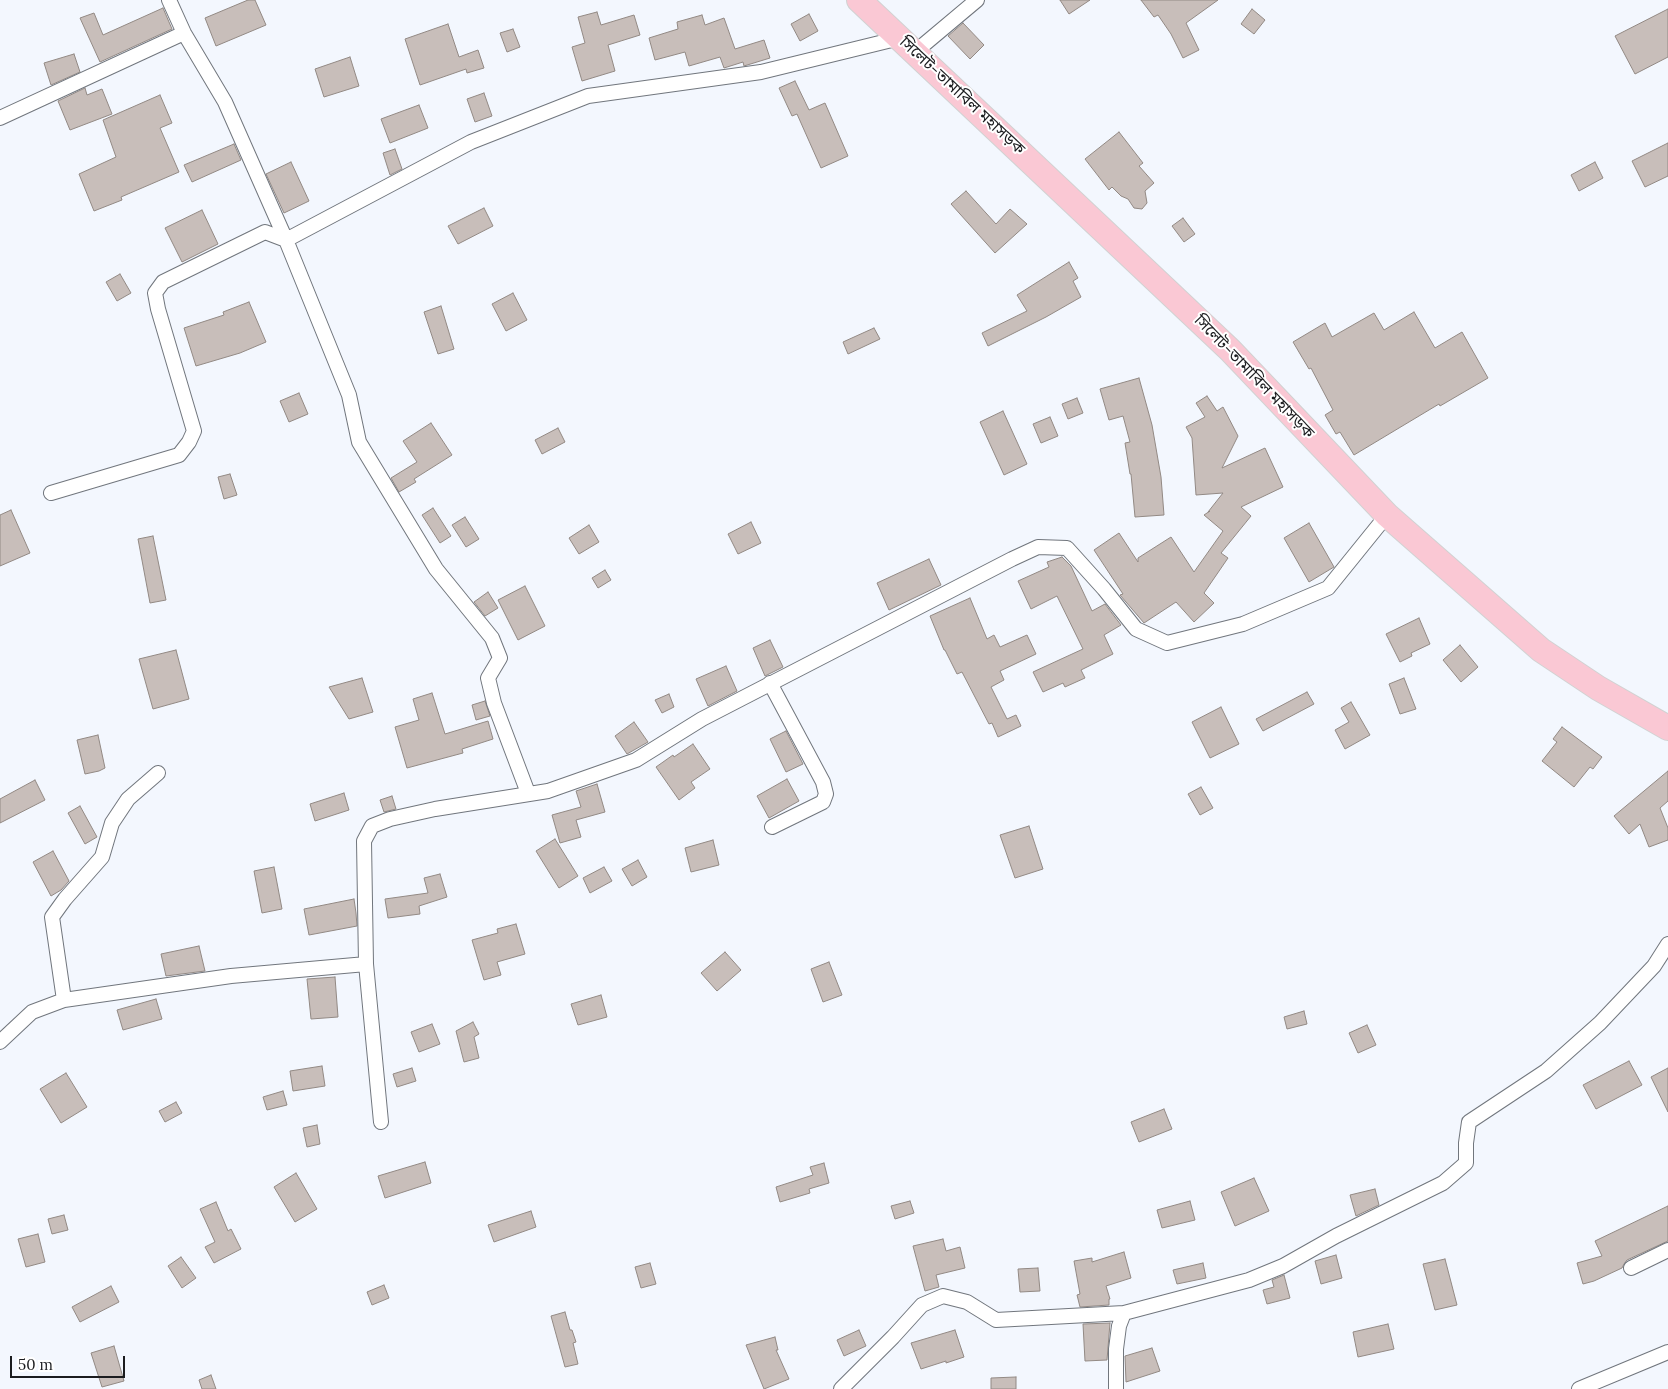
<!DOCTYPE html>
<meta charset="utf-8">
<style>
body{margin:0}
#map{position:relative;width:1668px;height:1389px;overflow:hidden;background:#f3f7fe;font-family:Lora,serif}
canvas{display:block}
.scale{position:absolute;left:10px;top:1356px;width:115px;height:22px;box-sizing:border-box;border:2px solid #1b1c1f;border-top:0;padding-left:6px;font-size:15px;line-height:18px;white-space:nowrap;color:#1b1c1f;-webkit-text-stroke:4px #fff;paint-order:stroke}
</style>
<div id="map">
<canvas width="1668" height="1389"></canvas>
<div class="scale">50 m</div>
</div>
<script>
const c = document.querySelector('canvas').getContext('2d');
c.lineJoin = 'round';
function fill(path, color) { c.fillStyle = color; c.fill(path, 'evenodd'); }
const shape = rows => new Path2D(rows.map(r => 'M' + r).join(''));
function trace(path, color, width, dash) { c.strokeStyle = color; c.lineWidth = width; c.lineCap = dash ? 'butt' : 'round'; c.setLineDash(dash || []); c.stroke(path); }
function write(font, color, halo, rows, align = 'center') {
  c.font = font + ' Lora,"Noto Sans Bengali",serif'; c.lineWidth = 4; c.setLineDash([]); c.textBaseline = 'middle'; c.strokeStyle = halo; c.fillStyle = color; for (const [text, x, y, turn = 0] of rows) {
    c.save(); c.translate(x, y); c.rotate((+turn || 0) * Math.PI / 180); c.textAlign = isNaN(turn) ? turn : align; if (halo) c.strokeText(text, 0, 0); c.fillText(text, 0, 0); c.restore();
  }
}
const building = shape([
 [248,0,255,0,266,25,216,46,205,18,248,0],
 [1060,0,1090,0,1069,14,1060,0],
 [1141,0,1218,0,1186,23,1199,50,1183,58,1171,34,1158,15,1154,17,1141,0],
 [163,8,172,29,100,62,80,18,94,13,103,35,163,8],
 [1252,9,1265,20,1254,34,1241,24,1252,9],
 [1668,9,1668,57,1635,74,1615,36,1668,9],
 [597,12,601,25,634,15,640,35,608,45,615,71,582,81,572,47,585,43,578,17,597,12],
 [809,14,818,31,800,41,791,24,809,14],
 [702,15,705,25,724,18,735,49,764,40,770,58,744,66,743,62,724,68,720,57,689,66,685,52,655,60,649,38,678,29,677,22,702,15],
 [963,23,984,45,970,59,948,36,963,23],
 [448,24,459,57,478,50,484,68,467,73,466,69,420,85,405,39,448,24],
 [513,29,520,47,507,52,500,33,513,29],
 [74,54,80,72,51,85,44,63,74,54],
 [350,57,359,86,324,97,315,69,350,57],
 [795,81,809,110,825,103,848,156,821,168,797,114,792,116,779,88,795,81],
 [85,88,87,95,102,89,112,114,70,130,58,101,85,88],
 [484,93,492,116,475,122,467,99,484,93],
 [160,95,172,123,160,128,179,172,121,197,122,200,94,211,79,174,116,157,103,120,160,95],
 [419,105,428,128,390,143,381,119,419,105],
 [1119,132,1143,163,1139,166,1154,183,1145,191,1147,203,1142,209,1134,208,1128,199,1121,196,1112,187,1109,190,1085,159,1119,132],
 [1668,143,1668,176,1645,187,1632,161,1668,143],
 [234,144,241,160,192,182,184,165,234,144],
 [395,149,402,169,390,175,383,153,395,149],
 [291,162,309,201,284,213,266,174,291,162],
 [1595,162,1603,178,1579,191,1571,175,1595,162],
 [966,191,996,224,1010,209,1027,224,995,253,951,204,966,191],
 [484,208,493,226,458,244,448,226,484,208],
 [202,210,218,244,182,262,165,228,202,210],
 [1183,218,1195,234,1184,242,1172,226,1183,218],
 [1069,262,1078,278,1073,281,1081,297,1046,317,988,346,982,333,1027,311,1017,295,1069,262],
 [120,274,131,293,117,301,106,282,120,274],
 [513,293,527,320,506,331,492,304,513,293],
 [249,302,266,342,240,353,196,366,184,328,224,315,223,312,249,302],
 [441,306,454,349,438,354,424,312,441,306],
 [1414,312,1435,348,1462,332,1488,378,1440,406,1439,404,1354,455,1340,432,1336,434,1325,415,1333,410,1311,368,1309,369,1293,342,1325,323,1332,337,1374,313,1384,330,1414,312],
 [874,328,880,339,848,354,843,342,874,328],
 [1139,378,1152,425,1161,477,1164,515,1135,517,1131,474,1130,474,1125,443,1130,442,1123,416,1109,420,1100,389,1139,378],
 [299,393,308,414,289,422,280,401,299,393],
 [1207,396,1217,411,1223,407,1238,436,1222,468,1265,448,1283,487,1241,507,1251,516,1221,553,1228,558,1204,593,1214,603,1194,622,1176,602,1144,623,1120,595,1123,594,1094,550,1119,533,1138,562,1138,558,1171,537,1194,572,1223,531,1204,515,1210,511,1208,512,1223,493,1196,495,1192,438,1186,427,1205,417,1196,403,1207,396],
 [1077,398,1083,413,1068,419,1062,404,1077,398],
 [1003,411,1027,464,1004,475,980,422,1003,411],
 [1050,417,1058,436,1041,443,1033,424,1050,417],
 [431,423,452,455,414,479,416,482,399,492,391,478,417,462,403,441,431,423],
 [558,428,565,442,542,454,535,440,558,428],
 [230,474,237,495,224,499,218,477,230,474],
 [433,508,451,536,440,543,422,515,433,508],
 [11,510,30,553,0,566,0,515,11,510],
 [465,517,479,539,466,547,452,525,465,517],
 [751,522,761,543,738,554,728,534,751,522],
 [1309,523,1334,567,1309,582,1284,538,1309,523],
 [589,525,599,542,579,554,569,538,589,525],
 [153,536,166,600,150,603,138,539,153,536],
 [1062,557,1071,566,1092,611,1105,604,1121,625,1104,635,1113,654,1081,670,1085,678,1065,687,1063,683,1043,692,1033,672,1083,649,1057,596,1031,609,1018,581,1049,567,1047,562,1062,557],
 [929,559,941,585,889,610,877,583,929,559],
 [605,570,611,580,598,588,592,578,605,570],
 [525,586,545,626,518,640,498,600,525,586],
 [488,592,498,608,485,616,474,602,488,592],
 [970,598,987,639,994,635,1000,647,1027,635,1036,654,1000,671,1004,680,991,687,1007,719,1016,715,1021,726,998,737,992,723,989,724,962,672,957,674,945,650,944,650,930,616,970,598],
 [1419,618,1430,644,1411,653,1412,656,1400,662,1386,634,1419,618],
 [770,640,783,667,765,676,753,648,770,640],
 [1460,645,1478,667,1461,682,1443,660,1460,645],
 [176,650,189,699,153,709,139,659,176,650],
 [726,666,737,691,708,706,696,679,726,666],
 [362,678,373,712,349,719,329,687,362,678],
 [1404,678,1416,709,1400,714,1389,684,1404,678],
 [1307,692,1314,704,1263,731,1256,719,1307,692],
 [432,693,445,734,488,721,493,739,462,749,463,753,407,768,395,727,419,720,413,699,432,693],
 [669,694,674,707,662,713,655,700,669,694],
 [485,701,490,716,476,720,472,705,485,701],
 [1351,702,1370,735,1345,749,1335,730,1349,722,1341,708,1351,702],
 [1221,707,1239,744,1210,758,1192,722,1221,707],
 [634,722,648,742,627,754,615,736,634,722],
 [1562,727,1602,757,1593,769,1590,767,1574,787,1542,761,1557,742,1553,739,1562,727],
 [786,731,803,764,786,772,770,739,786,731],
 [98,735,105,768,99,771,85,774,77,740,98,735],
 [693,744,710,769,691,782,695,788,679,800,656,767,673,755,674,757,693,744],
 [1668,771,1668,801,1660,808,1668,828,1668,840,1649,847,1640,824,1629,834,1614,816,1668,771],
 [787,779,799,801,769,818,757,796,787,779],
 [35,780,45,800,0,823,0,799,35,780],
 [597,784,605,812,576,820,581,837,560,843,552,815,581,807,576,791,597,784],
 [1201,787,1213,808,1200,815,1188,794,1201,787],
 [344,793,349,810,315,821,310,804,344,793],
 [392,796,396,809,384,812,380,800,392,796],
 [80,806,97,837,85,844,68,813,80,806],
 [1029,826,1043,869,1015,878,1000,835,1029,826],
 [555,839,578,876,559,888,536,851,555,839],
 [713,840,719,865,691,872,685,848,713,840],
 [53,851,69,881,61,890,51,896,33,862,53,851],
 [638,860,647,877,632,886,622,869,638,860],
 [274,867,282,909,262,913,254,871,274,867],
 [604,867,612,881,590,893,583,878,604,867],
 [440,874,447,897,419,906,420,914,388,918,385,899,428,893,424,878,440,874],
 [354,899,356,913,357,926,309,935,304,909,354,899],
 [516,924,525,954,497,962,501,975,484,980,472,940,498,933,497,929,516,924],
 [199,946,205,971,166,976,161,954,199,946],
 [725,952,741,970,717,991,701,973,725,952],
 [829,962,842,995,823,1002,811,969,829,962],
 [335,977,338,1017,311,1019,307,979,335,977],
 [601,995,607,1017,578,1025,571,1004,601,995],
 [156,999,162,1019,123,1030,117,1010,156,999],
 [1304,1011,1307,1024,1287,1029,1284,1017,1304,1011],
 [473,1022,479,1034,474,1037,479,1058,464,1062,456,1031,473,1022],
 [432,1024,440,1044,419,1052,411,1032,432,1024],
 [1367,1025,1376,1045,1358,1053,1349,1033,1367,1025],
 [1629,1061,1642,1085,1596,1109,1583,1085,1629,1061],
 [322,1066,325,1086,293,1091,290,1071,322,1066],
 [412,1068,416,1081,397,1087,393,1074,412,1068],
 [1668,1068,1668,1112,1651,1077,1668,1068],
 [66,1073,87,1107,61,1123,40,1089,66,1073],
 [283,1091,287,1105,267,1110,263,1097,283,1091],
 [176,1102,182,1113,165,1122,159,1111,176,1102],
 [1164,1109,1172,1129,1139,1142,1131,1122,1164,1109],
 [317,1125,320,1144,307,1147,303,1128,317,1125],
 [425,1162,431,1183,385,1198,378,1176,425,1162],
 [824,1163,829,1183,809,1189,810,1193,780,1202,776,1187,813,1175,810,1167,824,1163],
 [296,1173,317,1209,295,1222,274,1187,296,1173],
 [1254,1178,1269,1211,1235,1226,1221,1192,1254,1178],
 [1375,1189,1379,1205,1356,1216,1350,1195,1375,1189],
 [910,1201,914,1213,895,1219,891,1206,910,1201],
 [1190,1201,1195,1220,1162,1228,1157,1210,1190,1201],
 [216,1202,228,1231,231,1229,241,1249,214,1263,205,1247,215,1242,200,1209,216,1202],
 [1668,1206,1668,1241,1627,1260,1624,1264,1622,1268,1594,1281,1583,1284,1577,1263,1602,1256,1595,1241,1668,1206],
 [531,1211,536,1227,494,1242,488,1225,531,1211],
 [64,1215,68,1230,52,1234,48,1219,64,1215],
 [38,1234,45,1262,26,1267,18,1239,38,1234],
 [943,1239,946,1251,960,1247,965,1268,936,1275,939,1287,925,1291,913,1246,943,1239],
 [1124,1252,1131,1278,1106,1286,1110,1299,1109,1299,1109,1305,1080,1307,1077,1295,1080,1294,1074,1261,1092,1258,1092,1262,1124,1252],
 [1336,1255,1342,1278,1321,1284,1315,1261,1336,1255],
 [181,1257,196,1278,182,1288,168,1266,181,1257],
 [1445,1259,1457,1305,1435,1310,1423,1264,1445,1259],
 [650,1263,656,1284,641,1288,635,1267,650,1263],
 [1203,1263,1206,1278,1177,1284,1173,1270,1203,1263],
 [1038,1268,1040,1291,1020,1292,1018,1269,1038,1268],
 [1284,1275,1290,1298,1267,1304,1263,1290,1274,1287,1272,1280,1284,1275],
 [384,1285,389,1298,372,1305,367,1292,384,1285],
 [111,1286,119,1302,80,1322,72,1307,111,1286],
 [565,1312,570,1330,572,1330,576,1342,573,1343,578,1364,565,1367,551,1316,565,1312],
 [1110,1323,1107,1360,1085,1361,1083,1324,1110,1323],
 [1388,1324,1394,1349,1358,1357,1353,1332,1388,1324],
 [859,1330,866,1346,844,1356,837,1340,859,1330],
 [955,1330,964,1357,946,1363,946,1361,921,1369,911,1343,955,1330],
 [775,1337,778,1350,776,1350,789,1379,764,1389,746,1345,775,1337],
 [114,1346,124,1381,102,1387,91,1353,114,1346],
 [1152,1348,1160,1371,1126,1382,1125,1356,1152,1348],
 [211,1375,216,1389,202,1389,199,1380,211,1375],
 [1016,1377,1016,1389,991,1389,991,1378,1016,1377]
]);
fill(building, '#c8beba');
trace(building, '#928984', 1);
const minor = shape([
 [169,0,184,33,225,102,286,240,349,395,359,442,436,569,492,638,500,658,488,678,494,703,528,793],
 [915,52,977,0],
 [0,118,184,33],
 [51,493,179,455,189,442,194,431,158,309,155,293,163,282,265,232,286,240,471,142,588,96,761,72,900,38],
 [770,683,823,782,826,794,823,802,772,827],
 [64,1000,52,917,65,899,102,857,112,823,128,799,158,773],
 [0,1042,32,1012,64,1000,231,976,366,964],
 [381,1122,366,964,364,841,372,826,390,819,435,809,548,791,636,760,702,719,1012,559,1038,547,1067,548,1104,589,1136,629,1167,643,1243,624,1328,588,1387,515],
 [1631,1268,1668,1250],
 [841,1389,893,1337,922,1305,943,1296,967,1302,996,1320,1124,1313],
 [1116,1389,1116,1349,1119,1326,1124,1313,1249,1280,1283,1266,1336,1236,1443,1183,1466,1163,1466,1143,1469,1122,1546,1071,1600,1023,1654,966,1668,944],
 [1579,1389,1668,1352]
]);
const trunk = shape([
 [859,0,1230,350,1387,515,1541,650,1598,688,1668,728]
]);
trace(minor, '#71767d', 16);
trace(trunk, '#d1d2d2', 26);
trace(minor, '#fff', 14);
trace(trunk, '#fac8d4', 24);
write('16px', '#1b1c1f', '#fff', [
 ["সিলেট-তামাবিল মহাসড়ক",962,96,43],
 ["সিলেট-তামাবিল মহাসড়ক",1254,377,46]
]);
</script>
